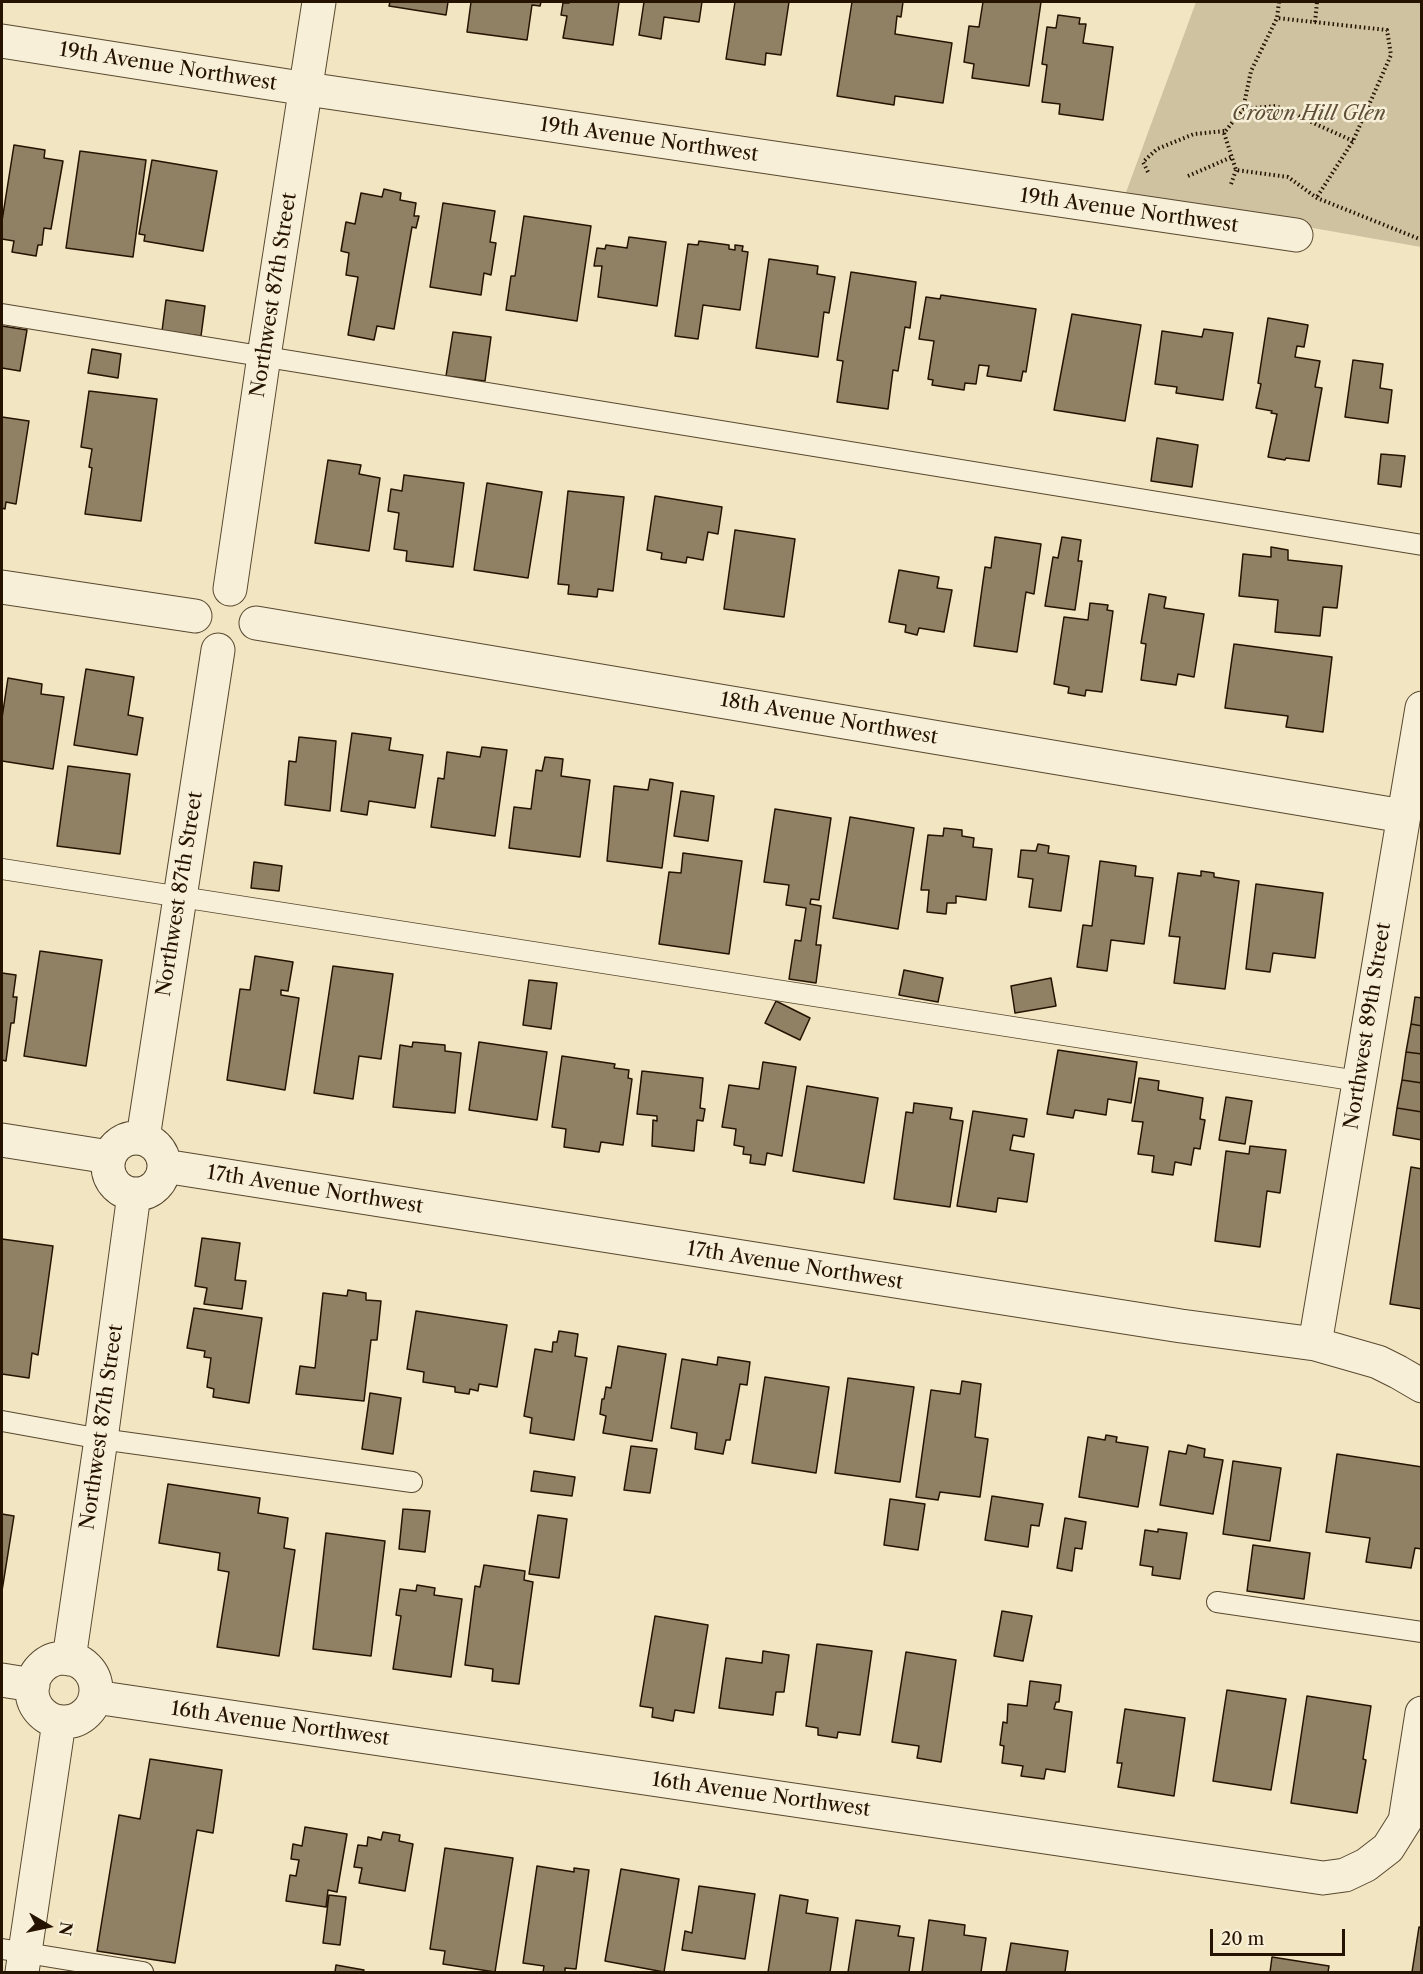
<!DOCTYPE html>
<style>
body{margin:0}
#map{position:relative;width:1423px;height:1974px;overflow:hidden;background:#f2e6c2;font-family:"Libre Caslon Text",serif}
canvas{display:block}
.frame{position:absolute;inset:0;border:3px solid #251300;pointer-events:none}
.north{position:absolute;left:18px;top:1896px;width:60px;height:60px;-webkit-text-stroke:4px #f7efd7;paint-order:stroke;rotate:99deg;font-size:16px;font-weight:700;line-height:24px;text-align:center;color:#251300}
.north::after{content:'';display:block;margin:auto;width:21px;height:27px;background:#251300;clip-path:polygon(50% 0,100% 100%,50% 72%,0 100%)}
.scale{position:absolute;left:1210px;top:1929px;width:135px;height:27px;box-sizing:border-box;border:3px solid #251300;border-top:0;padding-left:8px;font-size:18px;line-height:21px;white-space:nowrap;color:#251300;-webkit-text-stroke:4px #f7efd7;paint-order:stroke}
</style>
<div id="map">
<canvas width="1423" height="1974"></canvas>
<div class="frame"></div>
<div class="north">N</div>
<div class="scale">20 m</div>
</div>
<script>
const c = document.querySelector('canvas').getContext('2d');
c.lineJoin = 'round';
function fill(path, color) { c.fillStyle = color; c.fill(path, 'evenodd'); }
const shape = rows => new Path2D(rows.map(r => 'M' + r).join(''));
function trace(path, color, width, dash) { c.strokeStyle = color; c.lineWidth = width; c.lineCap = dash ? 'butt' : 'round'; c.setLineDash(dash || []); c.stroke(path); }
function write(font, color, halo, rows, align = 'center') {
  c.font = font + ' "Libre Caslon Text",serif'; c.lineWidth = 5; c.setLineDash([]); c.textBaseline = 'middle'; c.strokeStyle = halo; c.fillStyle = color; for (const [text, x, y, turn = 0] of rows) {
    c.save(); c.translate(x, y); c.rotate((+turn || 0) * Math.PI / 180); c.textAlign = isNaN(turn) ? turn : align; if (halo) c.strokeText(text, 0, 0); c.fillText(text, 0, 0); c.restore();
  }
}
fill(shape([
 [1196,2,1421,2,1421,247,1125,195]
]), '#cfc2a1');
const building = shape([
 [390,2,448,2,446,15,389,6,390,2],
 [471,2,541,2,540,6,532,5,527,40,467,32,471,2],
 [569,2,619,2,613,45,563,38,567,16,561,15,563,3,569,3,569,2],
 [644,2,702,2,699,22,664,17,661,39,639,35,644,2],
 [735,2,789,2,781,55,766,53,765,65,726,59,735,2],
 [852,2,903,2,901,17,897,16,895,34,952,43,943,103,895,96,894,105,837,96,852,2],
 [983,2,1041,2,1029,86,972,78,974,64,964,62,969,26,979,27,983,2],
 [1058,15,1080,18,1079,24,1086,24,1083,43,1113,47,1103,120,1059,114,1060,104,1042,102,1047,65,1042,64,1047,27,1056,28,1058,15],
 [14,145,45,150,44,158,63,161,51,229,44,228,42,245,38,245,36,256,12,252,14,241,2,239,2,221,14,145],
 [80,151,146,160,133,257,66,248,80,151],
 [152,160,217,171,203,251,144,241,145,235,139,234,152,160],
 [384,189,401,193,400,200,416,203,414,216,419,216,416,228,412,227,394,329,377,326,374,340,348,335,358,277,346,275,349,253,341,251,346,222,355,224,361,193,382,197,384,189],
 [443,203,495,211,490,242,496,243,491,275,484,273,481,295,430,287,443,203],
 [524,216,591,226,577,321,506,310,511,276,515,276,524,216],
 [629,237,666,242,657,306,598,297,602,266,594,266,597,248,605,249,606,245,627,248,629,237],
 [699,241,729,245,729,249,735,250,735,245,743,246,742,251,748,252,740,310,703,305,698,339,675,336,688,244,698,245,699,241],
 [769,259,818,266,817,274,835,277,829,313,824,312,818,357,756,348,769,259],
 [851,272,916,282,910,328,905,327,898,371,893,370,888,409,837,402,843,361,837,360,851,272],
 [941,295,1036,309,1026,372,1023,371,1021,381,987,376,989,366,979,365,976,384,965,383,964,390,932,385,933,380,928,379,934,341,919,339,926,297,940,299,941,295],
 [166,300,205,306,201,336,162,331,166,300],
 [1072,314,1141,325,1125,421,1054,410,1072,314],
 [1268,318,1308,325,1304,347,1297,346,1295,357,1320,361,1315,387,1322,388,1309,461,1286,458,1285,460,1268,457,1277,414,1271,413,1272,411,1256,408,1261,384,1258,383,1268,318],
 [2,326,27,330,20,371,2,368,2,326],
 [1204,329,1233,333,1223,400,1176,393,1177,387,1155,384,1162,331,1202,337,1204,329],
 [453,332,491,337,485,381,446,376,453,332],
 [92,349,121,354,118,378,88,373,92,349],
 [1353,360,1383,364,1380,388,1392,390,1388,423,1345,417,1353,360],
 [89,391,157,399,141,521,85,514,92,468,89,467,92,449,81,447,89,391],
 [2,417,29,421,16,504,6,502,5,509,2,508,2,417],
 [1157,438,1198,445,1192,487,1151,481,1157,438],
 [1381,454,1405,456,1401,487,1378,484,1381,454],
 [328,460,361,465,359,474,380,478,369,551,315,543,328,460],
 [404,475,464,483,453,567,406,561,407,551,394,549,399,513,388,511,391,489,402,491,404,475],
 [487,483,542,492,528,578,474,570,487,483],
 [568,491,624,497,613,591,598,589,597,597,568,594,569,585,558,584,568,491],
 [655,496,722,507,718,534,708,532,703,560,687,557,686,563,661,559,662,553,647,550,655,496],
 [735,530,795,539,784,617,724,609,735,530],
 [995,537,1041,544,1034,594,1026,592,1017,652,974,646,985,567,991,568,995,537],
 [1062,537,1081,540,1078,561,1082,561,1075,610,1045,606,1053,557,1058,558,1062,537],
 [1271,547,1288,550,1288,560,1342,566,1337,608,1323,607,1320,636,1275,632,1278,600,1239,596,1243,554,1271,557,1271,547],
 [899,570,939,577,937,588,952,590,944,632,919,628,917,635,905,632,906,625,889,622,899,570],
 [1149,594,1166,597,1164,608,1204,614,1194,677,1178,674,1176,685,1141,680,1146,644,1141,643,1149,594],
 [1090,603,1108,605,1107,610,1113,611,1102,692,1086,690,1085,696,1068,693,1069,687,1054,684,1064,617,1088,620,1090,603],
 [1234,644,1332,657,1323,732,1286,727,1288,716,1225,708,1234,644],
 [86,669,134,677,128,715,143,718,137,755,74,745,86,669],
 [8,678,42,684,41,694,64,697,53,769,2,761,2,718,8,678],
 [352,733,391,738,389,750,423,755,415,808,369,801,367,815,341,811,352,733],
 [299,737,336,741,330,811,285,805,289,761,296,762,299,737],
 [482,747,507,750,495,836,431,827,438,778,444,779,447,752,480,757,482,747],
 [545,757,563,759,561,776,590,780,580,857,509,848,514,807,531,809,536,770,542,771,545,757],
 [68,766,130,774,120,854,57,846,68,766],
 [650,779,673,783,662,868,607,861,614,786,648,790,650,779],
 [681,791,714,796,708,841,674,836,681,791],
 [775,809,831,818,819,900,811,899,810,904,821,906,816,945,821,945,816,983,789,979,795,940,801,941,806,908,786,905,789,885,764,882,775,809],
 [850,817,914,828,898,929,833,918,850,817],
 [944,828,962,830,962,836,974,838,973,847,992,849,986,900,956,896,956,903,947,903,946,914,927,912,929,890,921,890,928,835,943,836,944,828],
 [1038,844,1049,846,1048,853,1069,856,1061,911,1029,907,1033,879,1018,877,1021,850,1036,851,1038,844],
 [683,853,742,861,729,954,659,944,669,872,681,873,683,853],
 [1100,861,1136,866,1135,876,1153,878,1144,944,1111,940,1107,971,1077,967,1083,925,1092,926,1100,861],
 [254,862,282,866,279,891,251,888,254,862],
 [1201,871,1214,873,1214,877,1239,881,1225,989,1174,983,1180,937,1169,936,1178,873,1201,876,1201,871],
 [1256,884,1323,893,1315,958,1273,953,1270,972,1246,969,1256,884],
 [40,951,102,960,86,1066,24,1056,40,951],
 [255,956,293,962,288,991,281,990,281,995,299,998,285,1090,227,1080,240,989,250,990,255,956],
 [333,966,393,974,381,1059,359,1056,353,1099,314,1093,333,966],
 [904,970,943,978,938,1002,899,995,904,970],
 [2,973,16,975,13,997,17,997,14,1023,11,1023,6,1061,2,1060,2,973],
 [1051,978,1056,1006,1015,1013,1011,986,1051,978],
 [529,980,557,983,551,1029,523,1025,529,980],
 [1415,997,1422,998,1422,1026,1411,1024,1415,997],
 [776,1001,810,1018,800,1040,765,1023,776,1001],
 [1411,1024,1422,1026,1422,1054,1406,1052,1411,1024],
 [413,1042,445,1045,445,1051,461,1053,455,1113,393,1107,400,1045,412,1047,413,1042],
 [479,1042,547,1052,537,1120,469,1110,479,1042],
 [1058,1050,1137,1062,1131,1103,1108,1099,1106,1115,1075,1110,1073,1118,1047,1114,1058,1050],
 [1406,1052,1422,1054,1422,1083,1402,1080,1406,1052],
 [562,1056,615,1064,614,1068,629,1070,628,1078,632,1079,623,1145,601,1142,599,1152,564,1147,566,1129,552,1127,562,1056],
 [763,1062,796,1067,782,1156,767,1153,765,1165,750,1163,751,1155,743,1154,744,1147,734,1145,736,1129,722,1127,729,1085,759,1089,763,1062],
 [642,1071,703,1078,700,1108,705,1109,703,1121,697,1120,694,1151,652,1146,653,1120,657,1121,657,1116,637,1114,642,1071],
 [1139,1078,1159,1081,1158,1090,1203,1098,1200,1119,1205,1120,1200,1149,1194,1148,1191,1165,1175,1162,1173,1175,1152,1172,1154,1156,1138,1154,1143,1122,1132,1121,1139,1078],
 [1402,1080,1422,1083,1422,1112,1397,1108,1402,1080],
 [807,1086,878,1098,864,1183,793,1171,807,1086],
 [1226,1097,1252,1101,1245,1144,1219,1140,1226,1097],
 [914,1103,952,1108,950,1119,963,1121,950,1207,894,1199,906,1112,913,1113,914,1103],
 [1397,1108,1422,1112,1422,1140,1393,1135,1397,1108],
 [973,1111,1027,1119,1024,1137,1013,1135,1010,1150,1034,1154,1027,1202,998,1198,996,1212,957,1206,973,1111],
 [1250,1146,1286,1150,1280,1193,1267,1191,1260,1247,1215,1241,1226,1151,1249,1154,1250,1146],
 [1411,1167,1422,1169,1422,1309,1390,1304,1411,1167],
 [202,1238,240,1243,235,1280,246,1281,242,1309,204,1304,207,1288,195,1286,202,1238],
 [2,1239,53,1246,38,1355,32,1353,29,1378,2,1374,2,1239],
 [348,1290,366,1293,366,1300,381,1301,377,1340,371,1340,364,1401,296,1394,300,1366,315,1368,323,1293,347,1296,348,1290],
 [194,1308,262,1318,249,1403,213,1397,214,1389,207,1387,211,1358,204,1357,205,1351,187,1348,194,1308],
 [416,1311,507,1325,497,1387,479,1384,478,1391,470,1389,469,1394,455,1392,455,1387,423,1382,424,1372,407,1369,416,1311],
 [559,1331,578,1334,575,1356,587,1358,574,1440,530,1433,532,1418,524,1416,535,1349,552,1352,553,1342,557,1342,559,1331],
 [618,1346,666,1354,652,1441,603,1433,606,1416,600,1414,602,1399,604,1399,606,1387,611,1388,618,1346],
 [718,1357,750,1362,747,1385,740,1384,730,1440,726,1440,723,1454,695,1449,697,1433,671,1428,682,1359,717,1365,718,1357],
 [765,1377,829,1387,816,1473,752,1463,765,1377],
 [848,1378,914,1387,900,1482,835,1473,848,1378],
 [962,1381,981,1384,975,1437,988,1439,980,1497,940,1492,938,1500,916,1497,931,1390,960,1394,962,1381],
 [370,1393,401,1398,393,1454,362,1449,370,1393],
 [1106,1435,1117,1437,1116,1442,1148,1447,1138,1507,1079,1497,1088,1437,1105,1440,1106,1435],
 [1188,1445,1205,1449,1204,1457,1223,1460,1213,1514,1160,1505,1169,1451,1186,1454,1188,1445],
 [631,1446,657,1449,650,1493,624,1490,631,1446],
 [1337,1454,1422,1467,1422,1549,1415,1548,1411,1568,1366,1562,1370,1538,1326,1532,1337,1454],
 [1233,1461,1281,1468,1270,1541,1223,1534,1233,1461],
 [534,1471,575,1477,572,1496,531,1491,534,1471],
 [168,1484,260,1498,258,1513,288,1518,284,1548,295,1550,279,1656,217,1647,229,1572,218,1570,220,1553,159,1543,168,1484],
 [992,1496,1043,1504,1039,1526,1031,1525,1028,1547,985,1540,992,1496],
 [890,1499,925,1504,918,1550,884,1545,890,1499],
 [403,1509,430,1511,425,1552,399,1549,403,1509],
 [2,1514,14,1516,2,1591,2,1514],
 [538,1515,567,1519,559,1578,529,1574,538,1515],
 [1065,1518,1086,1522,1082,1549,1075,1548,1072,1571,1057,1568,1065,1518],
 [1158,1529,1187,1533,1180,1579,1152,1575,1153,1567,1140,1565,1145,1530,1158,1532,1158,1529],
 [326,1533,385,1541,371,1656,313,1649,326,1533],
 [1253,1545,1310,1553,1304,1599,1247,1591,1253,1545],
 [484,1565,525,1571,524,1580,533,1582,519,1684,492,1681,493,1669,465,1665,475,1586,480,1587,484,1565],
 [417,1585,435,1588,434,1595,462,1599,451,1677,393,1669,401,1616,396,1615,400,1589,416,1591,417,1585],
 [1002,1611,1032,1616,1023,1661,994,1656,1002,1611],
 [655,1616,708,1625,694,1713,675,1710,673,1721,652,1717,653,1708,640,1706,655,1616],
 [817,1644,872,1651,860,1735,838,1732,837,1738,818,1735,818,1728,806,1726,817,1644],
 [763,1651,789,1655,784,1692,776,1692,773,1715,719,1708,726,1658,762,1663,763,1651],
 [906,1652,956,1660,941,1762,917,1758,919,1746,892,1742,906,1652],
 [1030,1681,1061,1685,1059,1702,1056,1702,1054,1709,1072,1712,1065,1772,1046,1769,1044,1779,1021,1776,1023,1766,1002,1763,1004,1746,1000,1745,1003,1722,1007,1723,1008,1704,1027,1706,1030,1681],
 [1227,1690,1286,1699,1271,1790,1213,1781,1227,1690],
 [1307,1696,1371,1706,1363,1759,1366,1760,1357,1813,1291,1803,1307,1696],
 [1125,1709,1185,1718,1174,1796,1118,1787,1122,1763,1117,1763,1125,1709],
 [150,1759,222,1770,213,1833,197,1830,175,1963,97,1951,119,1815,140,1819,150,1759],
 [305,1827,347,1834,337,1892,328,1890,326,1907,286,1901,290,1875,296,1876,299,1860,291,1859,293,1844,302,1846,305,1827],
 [383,1832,400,1835,399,1841,413,1844,405,1891,359,1883,362,1868,354,1867,358,1845,367,1846,368,1837,381,1840,383,1832],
 [445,1848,513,1858,495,1972,443,1964,445,1951,430,1949,445,1848],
 [537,1866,574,1872,574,1868,589,1870,576,1969,565,1968,565,1972,543,1972,544,1966,523,1963,537,1866],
 [621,1869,679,1879,664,1972,605,1961,621,1869],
 [699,1886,755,1894,745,1959,682,1950,685,1931,692,1933,699,1886],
 [329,1895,346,1897,340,1945,323,1943,329,1895],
 [780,1895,808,1900,806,1913,838,1918,830,1972,768,1972,780,1895],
 [856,1920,900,1926,898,1936,914,1938,909,1972,848,1972,856,1920],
 [929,1920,965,1925,964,1935,986,1938,981,1972,922,1972,929,1920],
 [1419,1927,1422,1928,1422,1972,1412,1972,1419,1927],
 [1011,1943,1068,1951,1065,1972,1006,1972,1011,1943],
 [1272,1957,1329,1966,1328,1972,1270,1972,1272,1957],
 [336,1965,364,1970,363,1972,335,1972,336,1965]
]);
fill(building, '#908165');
trace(building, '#251300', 1.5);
const lane = shape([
 [2,314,1422,545],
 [2,869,1358,1081],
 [2,1421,101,1439,412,1482],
 [1217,1602,1422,1632],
 [2,1949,143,1972]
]);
const street = shape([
 [2,41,307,89,1296,235],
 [2,587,195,616],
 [230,589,264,356,319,2],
 [256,623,1403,816],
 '108 1166a28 28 0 1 1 56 0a28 28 0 1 1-56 0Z',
 [143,1138,218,650],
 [2,1140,109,1157],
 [164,1166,1181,1326,1315,1344,1378,1362,1398,1372,1422,1386],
 [1315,1344,1422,708],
 '32 1690a32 32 0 1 1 64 0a32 32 0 1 1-64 0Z',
 [69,1659,101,1439,134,1194],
 [2,1680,33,1685],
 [95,1697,1323,1878,1345,1875,1366,1865,1388,1848,1405,1821,1422,1713],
 [22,1972,59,1722]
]);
trace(lane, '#584830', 22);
trace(street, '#584830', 35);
trace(shape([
 [1279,2,1277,18,1387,30,1391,55,1353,141,1317,197],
 [1315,22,1317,2],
 [1243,109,1251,71,1277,18],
 [1353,141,1276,106,1243,109,1224,133,1236,170,1288,177,1317,198,1422,240],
 [1148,172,1143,162,1157,149,1194,134,1225,131],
 [1188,176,1232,157],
 [1231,184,1236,170]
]), '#251300', 4, [1.5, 3]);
trace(lane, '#f7efd7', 20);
trace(street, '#f7efd7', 33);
write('20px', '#251300', '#f7efd7', [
 ["19th Avenue Northwest",168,67,9],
 ["19th Avenue Northwest",649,140,8],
 ["19th Avenue Northwest",1129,211,8],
 ["Northwest 87th Street",274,295,-81],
 ["18th Avenue Northwest",829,719,10],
 ["Northwest 87th Street",180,894,-81],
 ["Northwest 89th Street",1368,1026,-81],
 ["17th Avenue Northwest",315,1190,9],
 ["17th Avenue Northwest",795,1266,9],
 ["Northwest 87th Street",102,1427,-82],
 ["16th Avenue Northwest",280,1724,8],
 ["16th Avenue Northwest",761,1795,8]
]);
write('italic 20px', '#605038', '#f7efd7', [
 ["Crown Hill Glen",1309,114]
]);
</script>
